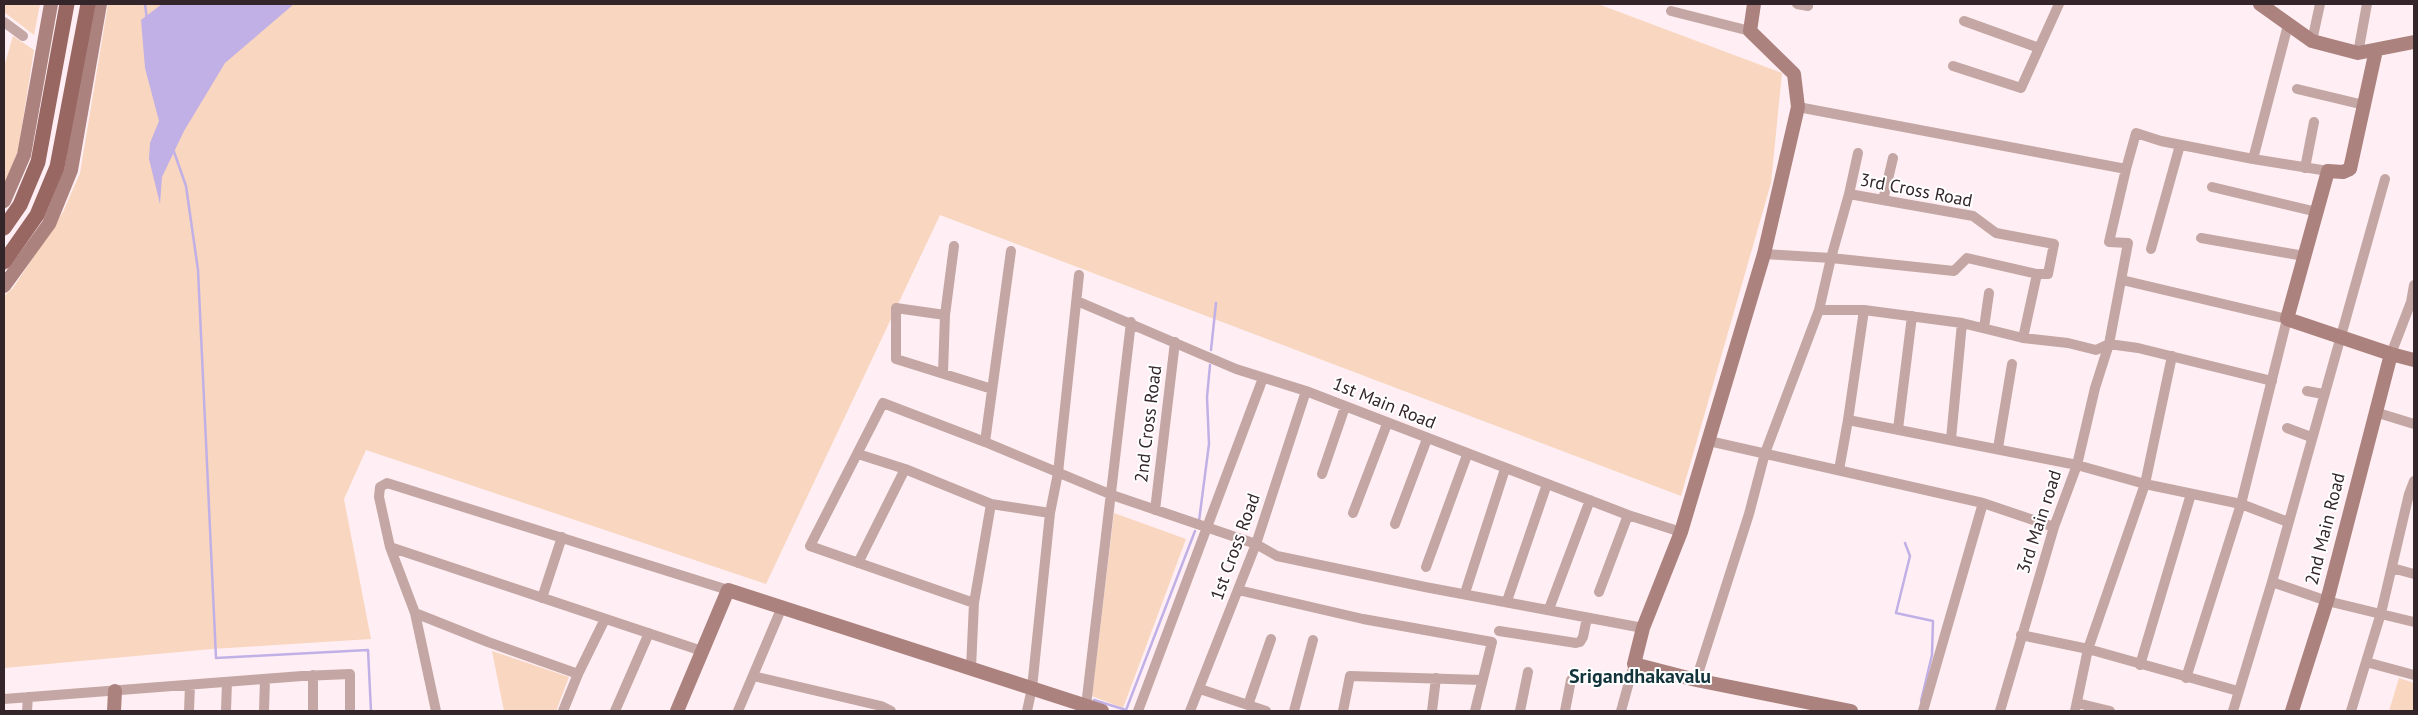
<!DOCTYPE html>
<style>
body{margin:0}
#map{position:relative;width:2418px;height:715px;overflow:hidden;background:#ffeff4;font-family:"PT Sans",sans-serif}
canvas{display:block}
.frame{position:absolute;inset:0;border:5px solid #33252a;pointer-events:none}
</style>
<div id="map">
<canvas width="2418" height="715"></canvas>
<div class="frame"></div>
</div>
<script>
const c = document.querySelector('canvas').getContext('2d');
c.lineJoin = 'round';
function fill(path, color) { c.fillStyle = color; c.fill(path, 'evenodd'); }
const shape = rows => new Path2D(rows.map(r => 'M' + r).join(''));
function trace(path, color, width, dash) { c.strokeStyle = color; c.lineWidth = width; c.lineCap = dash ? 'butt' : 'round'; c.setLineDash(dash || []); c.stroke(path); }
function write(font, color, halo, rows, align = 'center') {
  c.font = font + ' "PT Sans",sans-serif'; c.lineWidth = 4; c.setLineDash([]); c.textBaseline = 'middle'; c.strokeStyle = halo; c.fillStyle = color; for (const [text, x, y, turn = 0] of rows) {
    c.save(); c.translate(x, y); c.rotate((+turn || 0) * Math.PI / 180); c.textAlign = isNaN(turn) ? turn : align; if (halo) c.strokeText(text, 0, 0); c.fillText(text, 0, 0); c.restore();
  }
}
fill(shape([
 [4,4,40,4,34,35,4,12],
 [108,4,1598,4,1782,73,1771,183,1681,496,940,215,766,584,366,450,344,499,371,639,212,649,4,668,4,296,13,288,63,212,80,173],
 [13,36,34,50,18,151,4,189,4,67],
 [1114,513,1186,539,1123,708,1092,696],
 [492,651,569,677,556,711,504,711],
 [2399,678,2414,683,2414,711,2389,711]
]), '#f9d6bf');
fill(shape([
 [162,4,294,4,225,63,184,131,162,177,160,204,149,159,150,143,159,121,145,68,141,20]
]), '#c1b0e6');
trace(shape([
 [145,4,147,20],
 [173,149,186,186,198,270,216,658,368,650,371,711],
 [1211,350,1216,303],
 [1199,521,1209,444,1207,397,1210,365],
 [1905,543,1910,556,1896,613,1933,621,1932,655,1921,701],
 [1094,700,1126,710,1195,531]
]), '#c1b0e6', 2.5);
trace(shape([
 [1797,4,1808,6,1808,4],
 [1671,11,1750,31],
 [1964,21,2039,48],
 [4,22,23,36],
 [2312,41,2320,4],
 [2358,53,2367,4],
 [1953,66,2021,88,2059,4],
 [2297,89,2364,105],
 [1798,107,2126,169,2136,133,2161,141,2253,159,2328,171],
 [2253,159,2288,25],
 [2305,168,2314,122],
 [2212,187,2317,212],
 [1849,194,1973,216,1996,233,2054,244,2048,274,2037,274,1967,258,1954,271,1831,258,1849,194],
 [1849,194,1858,153],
 [1883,200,1893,158],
 [2201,238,2304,256],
 [954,246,945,315,896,308,896,359,992,389],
 [2151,249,2180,145],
 [2122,280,2287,319,2241,504,2186,678],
 [1077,301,1236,369,1306,391,1628,515,1681,532],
 [1819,310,1864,310],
 [1962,323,2023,338,2068,343,2096,350,2109,344,2138,348,2272,381],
 [1984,328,1989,293],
 [2023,338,2037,274],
 [2391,354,2411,302,2414,285],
 [943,373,945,315],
 [2307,391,2323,394],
 [2375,412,2414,424],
 [2287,428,2311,437],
 [1898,429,1912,316],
 [1951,439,1962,323,1864,310,1848,420,2077,465,2145,484,2241,504,2288,522],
 [1709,441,1983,503,2054,527],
 [985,442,1011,251],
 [1998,448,2012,364],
 [858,454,905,469,991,504,1050,513],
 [1839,470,1848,420],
 [1322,474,1345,407],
 [2414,481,2409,494,2381,613,2366,662,2414,675],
 [1155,510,1175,342],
 [1353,513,1387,424],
 [1395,524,1427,439],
 [390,547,702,651],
 [858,563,905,469],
 [1426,567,1467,455],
 [2392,568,2414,574],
 [2272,582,2327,601,2414,622],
 [1238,590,1363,619,1492,642,1475,711],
 [1599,592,1628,515],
 [1465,593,1505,469],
 [542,598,562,537],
 [1507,601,1547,484],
 [974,603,810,546,883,403,985,442,1112,495,1256,544,1277,556,1425,587,1643,628],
 [1549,609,1590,500],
 [415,613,488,642,578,674],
 [1499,631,1576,643,1580,642,1583,637,1587,618],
 [2021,635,2088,649,2238,691],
 [2140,665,2191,494],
 [971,668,974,603,991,504],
 [753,676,881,706,891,711],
 [1696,680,1749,514,1765,453,1819,310,1831,258,1764,254],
 [1200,689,1266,711],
 [4,699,302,676,350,674,350,711],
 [2077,703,2110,711],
 [1248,705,1271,639],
 [1086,706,1131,322],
 [27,711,28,697],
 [189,711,190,685],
 [226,711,227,682],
 [264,711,265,679],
 [313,711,313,675],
 [436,711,415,613,390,547,379,497,380,487,387,483,728,590],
 [563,711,578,674,605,619],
 [615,711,649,633],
 [738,711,782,607],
 [1027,711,1032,688,1050,513,1058,473,1079,275],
 [1138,711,1263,378],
 [1190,711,1256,544,1306,391],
 [1294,711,1313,640],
 [1343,711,1350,676,1482,680],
 [1432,711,1436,678],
 [1520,711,1528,672],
 [1565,711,1571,680],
 [1621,711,1634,664],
 [1923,711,1983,503],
 [2000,711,2054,527,2077,465,2095,388,2109,344,2128,243,2109,242,2126,169],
 [2075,711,2088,649,2145,484,2172,356],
 [2233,711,2272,582,2385,179],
 [2351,711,2366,662]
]), '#c4a7a4', 10);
trace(shape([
 [1754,4,1750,31,1794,74,1798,107,1764,254,1681,532,1643,628,1634,664,1696,680,1851,711],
 [2260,4,2312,41,2358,53,2414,42],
 [2376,50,2350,169,2343,172,2328,171,2287,319,2391,354,2414,360],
 [4,201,24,155,51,4],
 [4,286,49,224,71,170,100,4],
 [114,711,115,691],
 [677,711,728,590,1102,711],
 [2292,711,2327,601,2391,354]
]), '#ac827e', 14);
trace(shape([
 [4,228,20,205,38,162,67,4],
 [4,262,37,215,57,167,88,4]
]), '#996762', 15);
write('18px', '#33252a', '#fff', [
 ["3rd Cross Road",1916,191,11],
 ["1st Main Road",1384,404,22],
 ["2nd Cross Road",1149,424,-83],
 ["3rd Main road",2040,522,-72],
 ["2nd Main Road",2326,529,-76],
 ["1st Cross Road",1236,547,-70]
]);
write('bold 20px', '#13343b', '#fff', [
 ["Srigandhakavalu",1640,677]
]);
</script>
